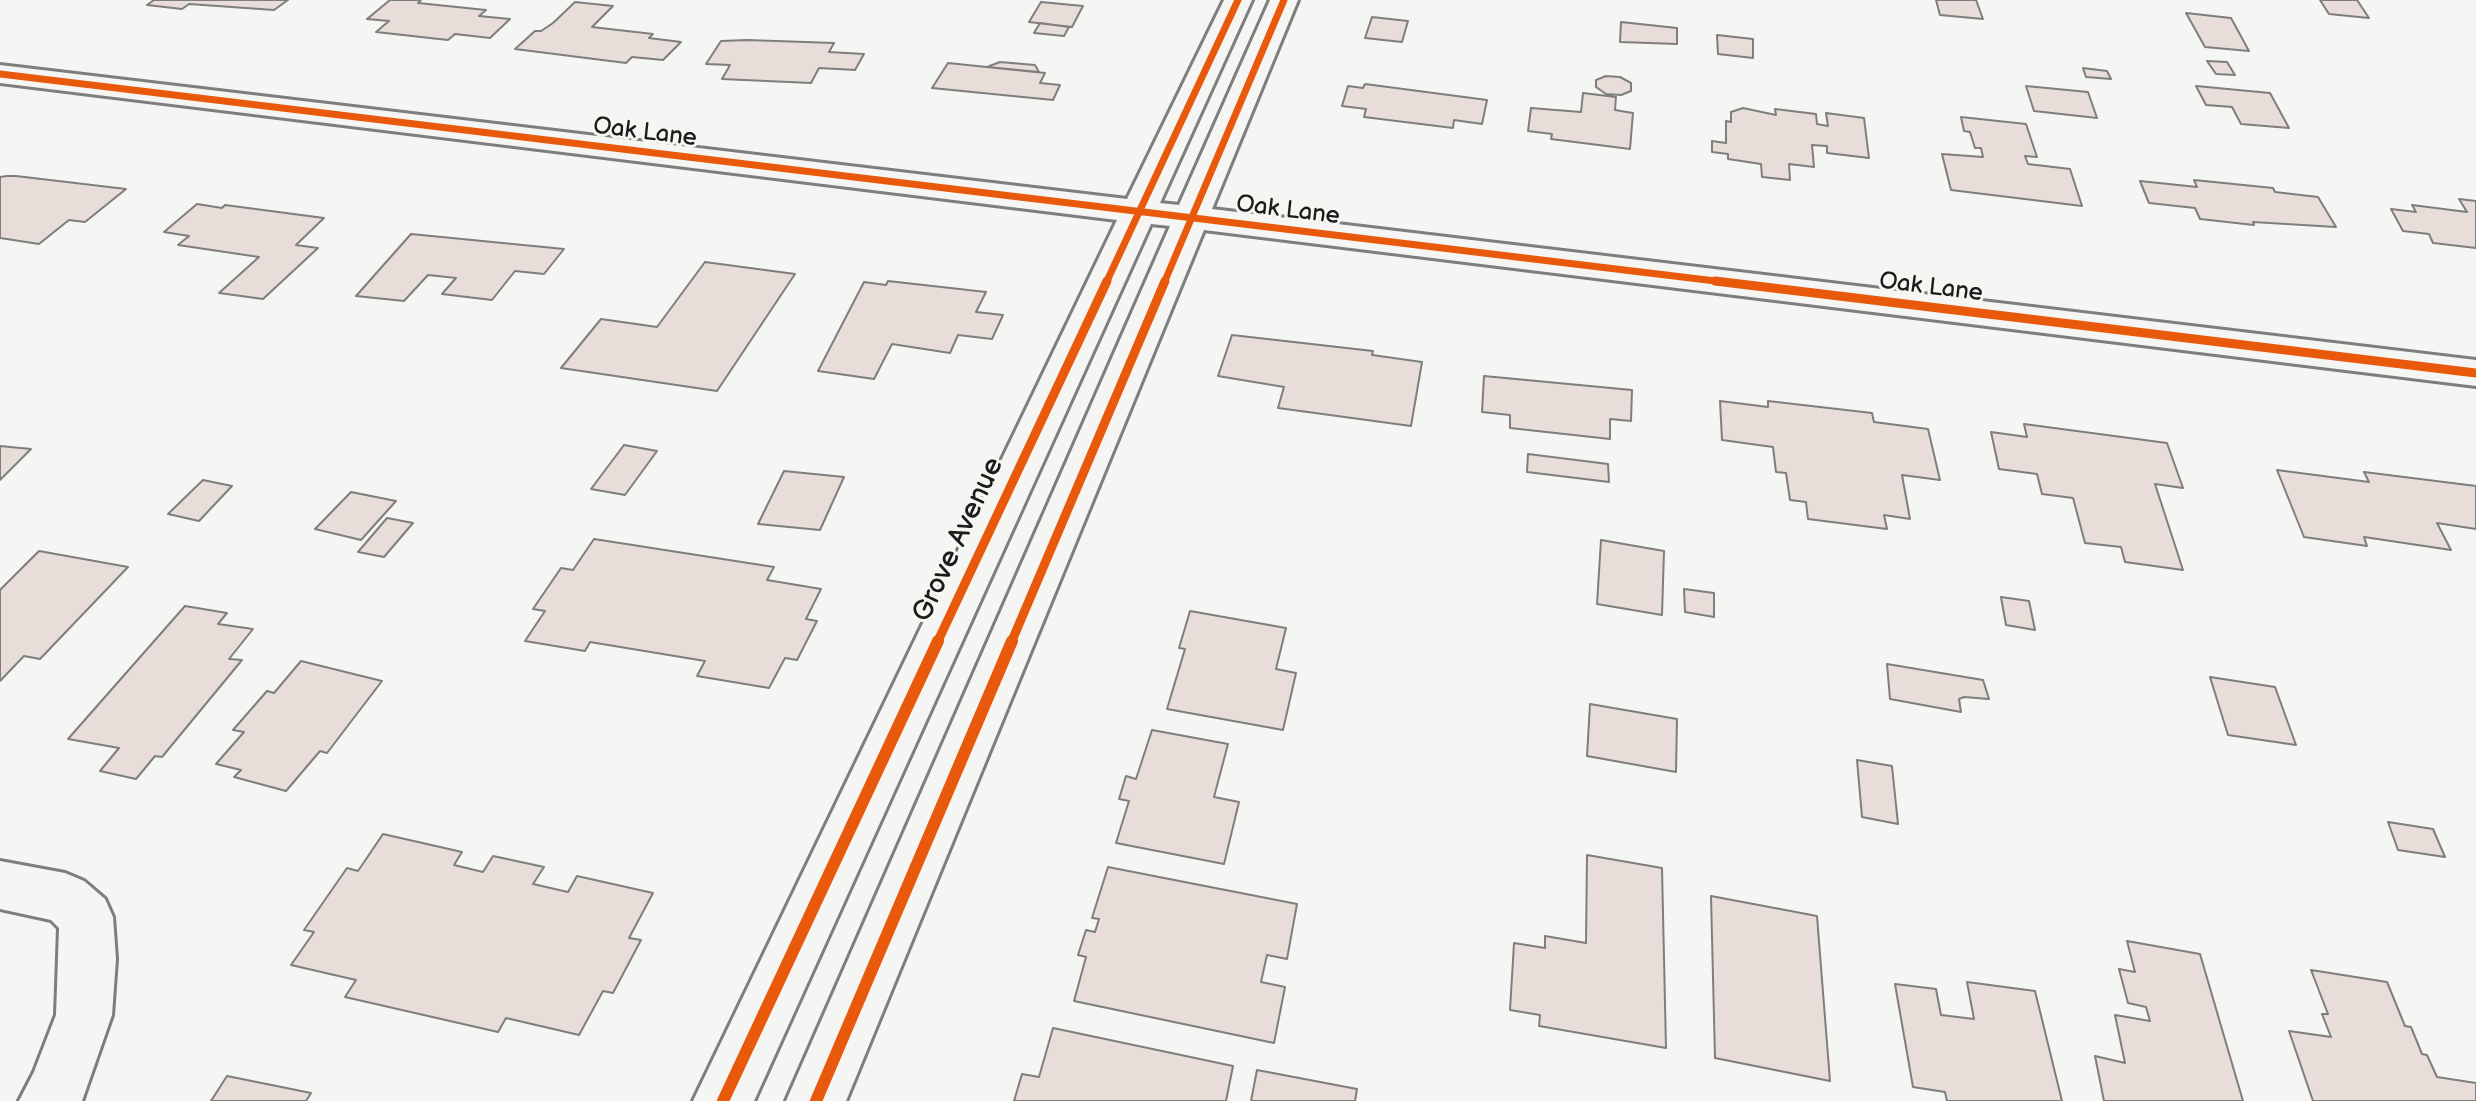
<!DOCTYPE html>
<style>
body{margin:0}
canvas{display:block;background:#f5f5f3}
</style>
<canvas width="2476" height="1101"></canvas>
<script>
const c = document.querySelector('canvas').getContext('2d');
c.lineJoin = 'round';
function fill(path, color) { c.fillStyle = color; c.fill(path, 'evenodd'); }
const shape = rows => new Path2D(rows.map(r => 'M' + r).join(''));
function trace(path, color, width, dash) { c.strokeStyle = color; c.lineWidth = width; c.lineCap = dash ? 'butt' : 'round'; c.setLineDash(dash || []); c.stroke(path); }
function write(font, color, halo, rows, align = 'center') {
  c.font = font + ' "Balsamiq Sans",sans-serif'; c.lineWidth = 6; c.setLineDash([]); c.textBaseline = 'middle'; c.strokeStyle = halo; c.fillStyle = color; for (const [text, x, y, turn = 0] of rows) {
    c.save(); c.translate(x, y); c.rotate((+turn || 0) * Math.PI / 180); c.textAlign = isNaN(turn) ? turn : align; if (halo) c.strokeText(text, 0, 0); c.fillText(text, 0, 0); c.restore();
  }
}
const building = shape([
 [154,0,288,0,274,10,189,4,182,9,147,5,154,0],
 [390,0,421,0,418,3,486,10,479,16,510,19,490,38,455,34,448,40,376,32,389,21,367,19,390,0],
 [1936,0,1976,0,1983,19,1940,15,1936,0],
 [2320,0,2357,0,2369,18,2329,14,2320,0],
 [575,2,613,6,592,27,653,34,649,38,681,42,663,60,632,57,626,63,515,49,535,31,541,31,553,23,575,2],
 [1041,2,1083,6,1072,27,1029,22,1041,2],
 [2186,13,2231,18,2249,51,2205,47,2186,13],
 [1372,17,1408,21,1402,42,1365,38,1372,17],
 [1621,22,1677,28,1677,44,1620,42,1621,22],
 [1040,23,1069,27,1064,36,1034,33,1040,23],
 [1717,35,1753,39,1753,58,1718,54,1717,35],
 [747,40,834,43,829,52,864,54,855,70,819,68,811,83,722,79,730,65,706,64,721,41,747,40],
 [2207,61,2227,62,2235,75,2216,74,2207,61],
 [1000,62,1035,65,1039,72,987,67,1000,62],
 [948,63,1045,73,1040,83,1060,85,1053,100,932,88,948,63],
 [2083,68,2107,71,2111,79,2086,77,2083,68],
 [1606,76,1620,77,1631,83,1631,91,1621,95,1606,94,1596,87,1596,80,1606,76],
 [1365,84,1487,100,1482,124,1454,120,1453,128,1364,117,1366,109,1342,106,1348,86,1363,88,1365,84],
 [2026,86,2088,92,2097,118,2034,111,2026,86],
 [2196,86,2270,93,2289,128,2241,124,2232,107,2206,105,2196,86],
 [1583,93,1616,97,1615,110,1633,113,1630,149,1551,139,1552,134,1528,131,1531,108,1581,112,1583,93],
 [1743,108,1776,115,1775,109,1816,114,1817,124,1828,126,1826,113,1864,118,1869,158,1827,153,1827,146,1812,145,1814,167,1789,164,1790,180,1762,177,1761,164,1728,159,1728,154,1712,152,1712,141,1726,143,1726,121,1731,122,1731,112,1743,108],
 [1961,117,2026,124,2037,157,2025,156,2028,164,2070,169,2082,206,1951,190,1942,154,1983,157,1981,148,1975,148,1970,132,1964,131,1961,117],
 [7,176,16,176,126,189,85,222,69,220,39,244,0,238,0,177,7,176],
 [2194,180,2273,188,2275,192,2318,197,2336,227,2253,222,2254,225,2200,219,2195,208,2149,203,2140,181,2197,187,2194,180],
 [2459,199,2476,201,2476,248,2433,243,2429,234,2403,231,2391,209,2416,212,2412,205,2467,212,2459,199],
 [197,204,222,208,225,205,324,218,296,245,318,248,263,299,219,293,259,257,178,245,189,236,164,232,197,204],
 [411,234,564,249,544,274,515,271,492,300,442,294,456,278,428,275,404,301,356,296,411,234],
 [705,262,795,274,717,391,561,368,601,319,657,327,705,262],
 [888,281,986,292,976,312,1003,315,992,339,958,335,950,353,892,344,874,379,818,371,864,282,886,285,888,281],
 [1232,335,1373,351,1372,355,1422,362,1411,426,1278,408,1284,387,1218,376,1232,335],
 [1484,376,1632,390,1631,421,1610,419,1610,439,1510,428,1510,415,1482,412,1484,376],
 [1720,401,1768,407,1768,401,1872,413,1874,422,1928,429,1940,480,1902,475,1910,519,1884,515,1887,529,1808,519,1806,502,1790,500,1786,473,1776,472,1773,447,1722,440,1720,401],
 [2024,424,2167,443,2183,488,2155,484,2183,570,2125,562,2121,547,2085,543,2073,498,2042,494,2037,474,1999,469,1991,432,2027,437,2024,424],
 [624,445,657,451,625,495,591,489,624,445],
 [0,446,31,449,0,480,0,446],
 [1528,454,1608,464,1609,482,1527,472,1528,454],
 [2277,470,2369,482,2364,472,2476,486,2476,529,2437,523,2451,550,2364,537,2367,546,2304,537,2277,470],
 [784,471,844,477,820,530,758,524,784,471],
 [203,480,232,486,199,521,168,514,203,480],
 [351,492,396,501,361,540,315,529,351,492],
 [387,518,413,523,384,557,358,552,387,518],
 [594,539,774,567,767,580,821,589,806,619,817,621,797,660,785,658,769,688,697,676,705,661,590,642,585,651,525,641,545,611,533,609,561,568,573,570,594,539],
 [1601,540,1664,551,1662,615,1597,604,1601,540],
 [39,551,128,567,40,659,24,656,0,681,0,590,39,551],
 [1684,589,1714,593,1714,617,1685,612,1684,589],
 [2001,597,2029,601,2035,630,2006,625,2001,597],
 [185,606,227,613,218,624,253,629,229,659,242,660,162,757,155,756,136,779,100,771,119,748,68,739,185,606],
 [1190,611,1286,628,1276,669,1296,673,1283,730,1167,709,1185,649,1179,648,1190,611],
 [301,661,382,681,327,753,320,751,286,791,234,777,241,770,216,764,244,732,233,730,267,691,274,693,301,661],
 [1887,664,1983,680,1989,699,1964,697,1959,699,1961,712,1890,699,1887,664],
 [2210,677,2275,687,2296,745,2228,735,2210,677],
 [1590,704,1677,719,1676,772,1587,756,1590,704],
 [1152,730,1228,744,1214,797,1239,802,1224,864,1116,843,1129,801,1119,799,1126,776,1136,779,1152,730],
 [1857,760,1892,766,1898,824,1862,817,1857,760],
 [2388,822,2433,829,2445,857,2398,850,2388,822],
 [383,834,462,852,454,865,483,872,493,856,544,867,533,884,568,892,577,876,653,893,629,938,641,940,613,993,603,991,579,1035,506,1018,498,1032,345,997,356,980,291,965,314,932,304,930,347,868,358,871,383,834],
 [1587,855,1662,868,1666,1048,1539,1026,1540,1015,1510,1010,1514,943,1545,948,1545,936,1586,943,1587,855],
 [1108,867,1297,904,1287,959,1267,955,1261,982,1285,987,1274,1043,1074,1001,1086,957,1078,955,1086,930,1095,932,1099,919,1092,918,1108,867],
 [1711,896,1817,916,1830,1081,1715,1058,1711,896],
 [2127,941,2200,954,2243,1101,2104,1101,2095,1056,2125,1063,2115,1015,2150,1021,2146,1007,2128,1003,2119,969,2135,972,2127,941],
 [2311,970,2387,982,2405,1026,2411,1027,2422,1054,2427,1055,2437,1077,2476,1083,2476,1101,2313,1101,2289,1031,2331,1037,2322,1014,2328,1014,2311,970],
 [1967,982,2035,991,2062,1101,1947,1101,1945,1092,1913,1087,1895,984,1936,989,1941,1015,1974,1019,1967,982],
 [1053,1028,1233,1066,1226,1101,1014,1101,1022,1074,1039,1077,1053,1028],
 [1257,1070,1357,1089,1355,1101,1251,1101,1257,1070],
 [227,1076,311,1093,306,1101,211,1101,227,1076]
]);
fill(building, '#e8ddd9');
trace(building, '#7e7e7d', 2);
const minor = shape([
 [1224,0,1252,0,1160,203,1179,205,1270,0,1298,0,1212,209,2476,360,2476,386,1204,230,846,1101,786,1101,1170,226,1151,224,754,1101,693,1101,1117,220,0,83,0,65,1127,199,1224,0],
 [0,861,65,873,84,881,105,899,113,917,116,959,112,1015,82,1101,19,1101,34,1072,56,1015,59,928,51,920,0,909,0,861]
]);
trace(minor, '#7e7e7d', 6);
fill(minor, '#f5f5f3');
trace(shape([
 [0,74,1732,283],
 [1106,283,1238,0],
 [1164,283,1284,0]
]), '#e8590c', 7);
trace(shape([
 [1715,281,2476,373],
 [937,643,1107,281],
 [1011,643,1165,281]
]), '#e8590c', 9);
trace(shape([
 [723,1101,938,641],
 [816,1101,1012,641]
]), '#e8590c', 12);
write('24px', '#1c1c1c', '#f6f6f2', [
 ["Oak Lane",645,133,7],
 ["Oak Lane",1288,211,7],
 ["Oak Lane",1931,288,7]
]);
write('28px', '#1c1c1c', '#f6f6f2', [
 ["Grove Avenue",959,540,-65]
]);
</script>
